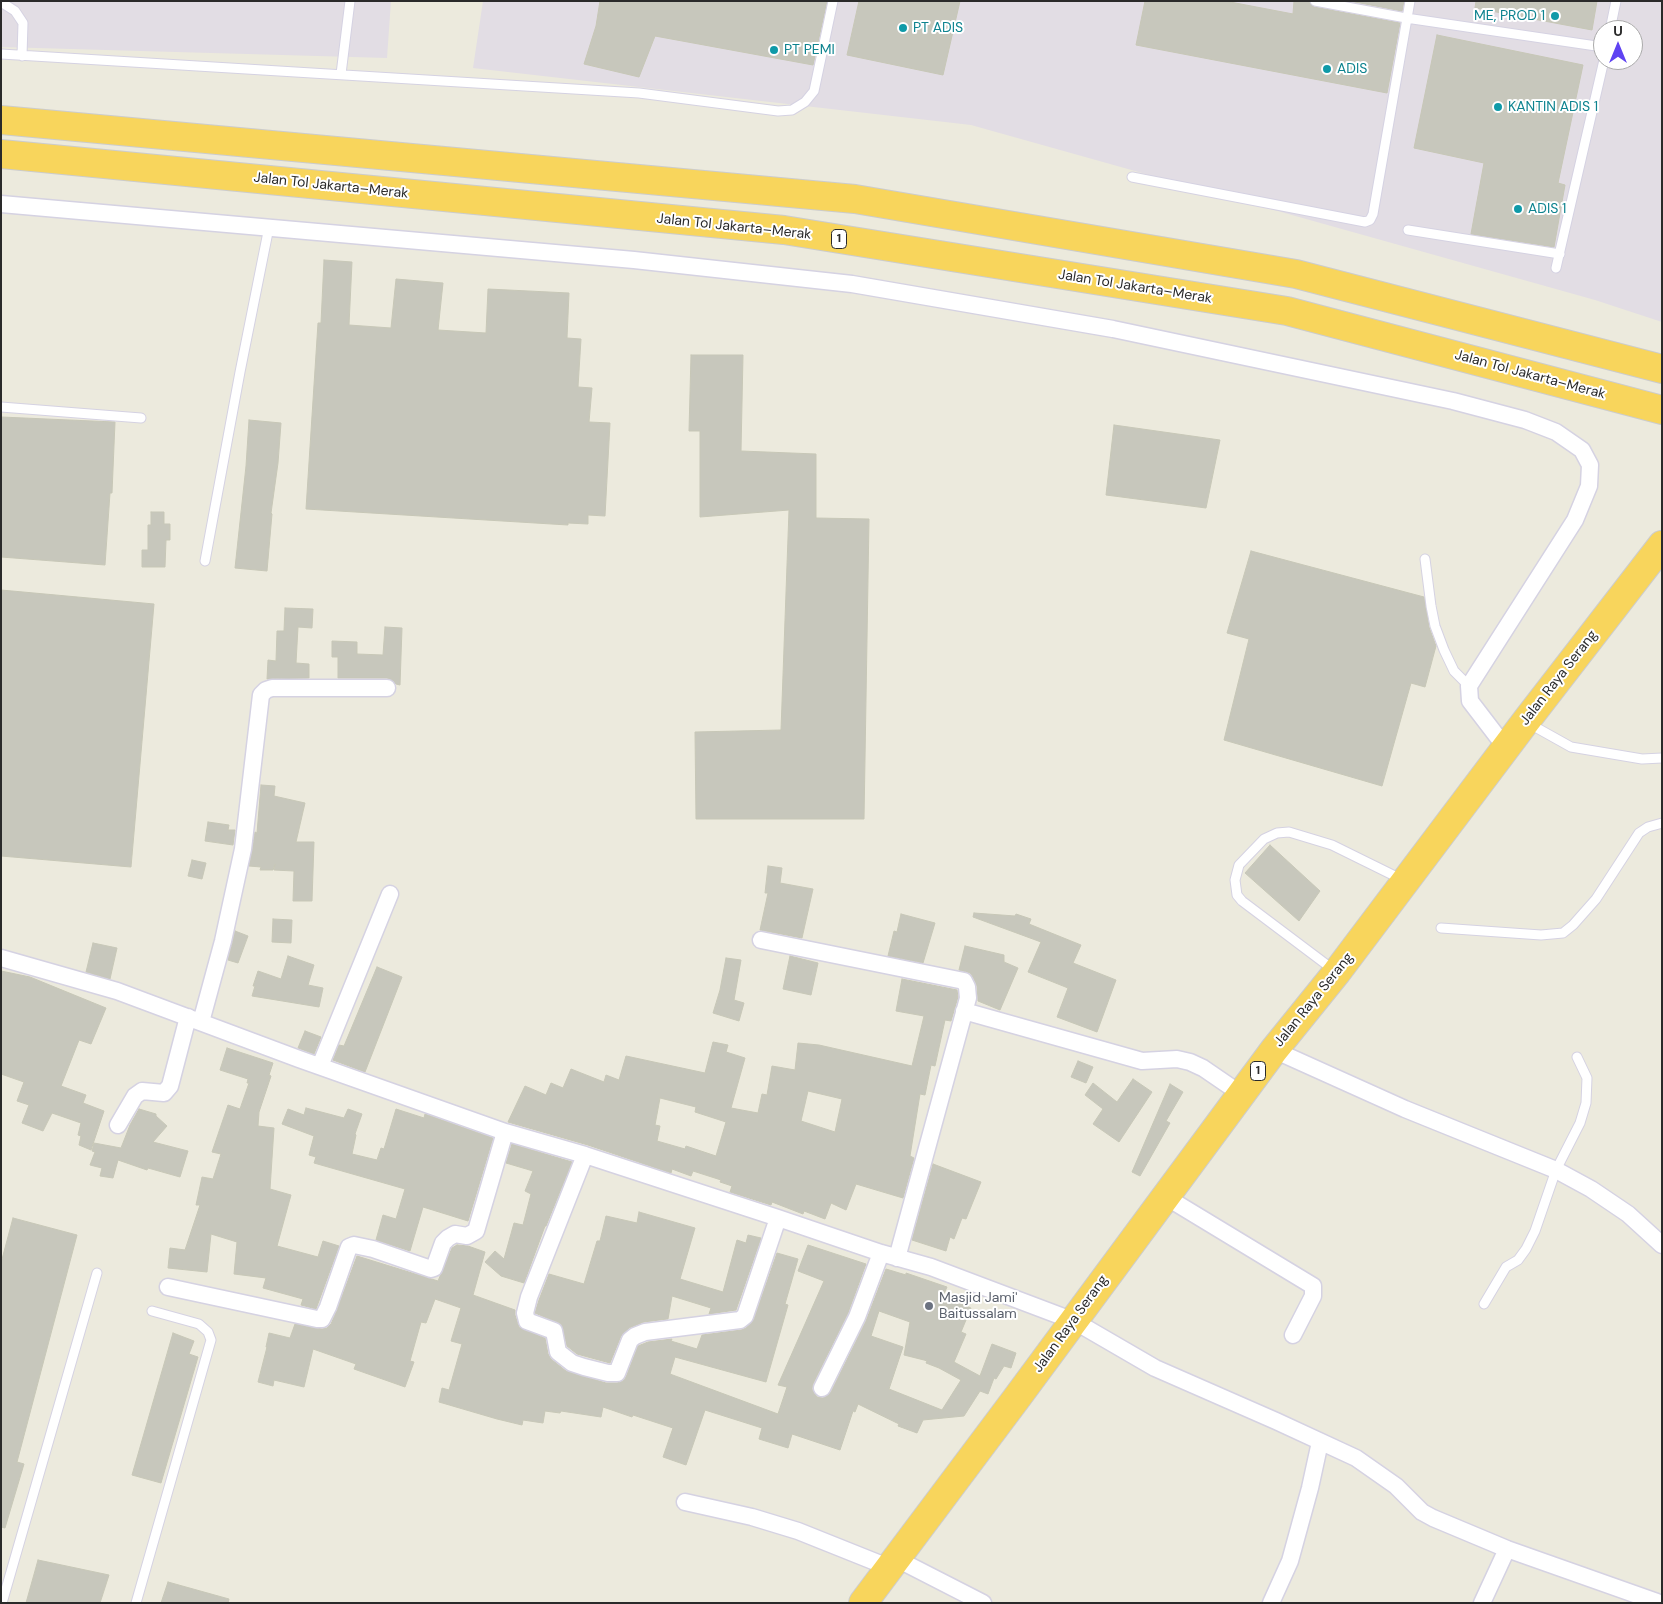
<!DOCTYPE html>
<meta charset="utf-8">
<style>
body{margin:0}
#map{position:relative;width:1663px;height:1604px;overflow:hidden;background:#eceadd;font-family:"DM Sans",sans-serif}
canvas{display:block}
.frame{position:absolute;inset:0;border:2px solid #2a2a2a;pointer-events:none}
.north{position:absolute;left:1593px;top:20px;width:50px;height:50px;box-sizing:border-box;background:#fff;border:1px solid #aaa;border-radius:50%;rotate:0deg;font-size:14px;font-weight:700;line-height:20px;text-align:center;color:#2a2a2a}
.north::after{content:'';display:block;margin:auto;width:18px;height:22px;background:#5f43f2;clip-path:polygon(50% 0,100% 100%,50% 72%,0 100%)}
</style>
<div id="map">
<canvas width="1663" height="1604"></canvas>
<div class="frame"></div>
<div class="north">U</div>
</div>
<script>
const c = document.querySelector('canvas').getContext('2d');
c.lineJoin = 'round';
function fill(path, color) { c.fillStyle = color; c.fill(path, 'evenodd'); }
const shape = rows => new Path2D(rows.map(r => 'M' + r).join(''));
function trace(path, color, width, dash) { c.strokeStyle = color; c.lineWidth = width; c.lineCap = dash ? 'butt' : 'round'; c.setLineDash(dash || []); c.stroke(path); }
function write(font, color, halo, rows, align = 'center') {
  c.font = font + ' "DM Sans",sans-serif'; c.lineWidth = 4; c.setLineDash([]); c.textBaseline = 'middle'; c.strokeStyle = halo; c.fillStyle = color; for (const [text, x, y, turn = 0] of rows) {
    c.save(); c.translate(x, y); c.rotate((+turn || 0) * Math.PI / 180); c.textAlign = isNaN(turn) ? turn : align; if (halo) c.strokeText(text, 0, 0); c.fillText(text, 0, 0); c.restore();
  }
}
fill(shape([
 [1,1,391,1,387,58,1,47],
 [483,1,1662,1,1662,322,1595,300,971,125,473,68],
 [1603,30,1633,30,1633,60,1603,60]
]), '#e2dde4');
const building = shape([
 [600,1,827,1,813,65,655,36,639,77,584,64,596,26,600,1],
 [859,1,960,1,943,75,847,55,859,1],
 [1145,1,1225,1,1293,14,1294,1,1309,1,1311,5,1314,7,1400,23,1387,93,1136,45,1145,1],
 [1350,1,1404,1,1402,11,1350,1],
 [1476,1,1597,1,1592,30,1475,8,1476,1],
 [1437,35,1583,65,1558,183,1565,185,1554,247,1471,234,1484,163,1414,148,1437,35],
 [324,260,352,262,349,325,391,328,396,279,443,283,438,330,486,333,488,289,569,293,567,338,581,339,578,387,592,388,589,422,610,423,605,516,588,515,588,524,568,523,568,525,306,509,318,323,321,323,324,260],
 [691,355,743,355,741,451,816,454,816,518,869,519,864,819,696,819,695,732,781,730,789,510,700,517,700,431,689,431,691,355],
 [1,417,115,422,112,493,110,493,105,565,1,557,1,417],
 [249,420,281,423,278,463,271,513,272,514,267,571,235,568,246,466,249,420],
 [1114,425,1220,440,1206,508,1106,495,1114,425],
 [151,512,164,512,164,524,170,524,170,540,166,540,165,567,142,567,142,550,148,550,148,525,151,525,151,512],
 [1251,551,1424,597,1429,627,1436,646,1425,687,1411,683,1382,786,1224,740,1249,639,1227,633,1251,551],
 [1,590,154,604,131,867,1,856,1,590],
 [285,608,313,609,312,628,298,627,296,663,309,664,309,678,267,679,268,660,276,661,277,631,284,631,285,608],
 [385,627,402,628,400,685,396,684,392,680,387,678,338,678,338,657,332,657,332,641,357,642,357,654,383,655,385,627],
 [261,785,275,786,274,796,305,803,296,842,314,842,312,901,293,901,294,871,274,870,275,864,273,870,260,870,261,867,249,866,255,832,257,833,261,785],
 [208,822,229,825,228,830,235,830,233,845,205,841,208,822],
 [1270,845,1320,891,1299,921,1245,873,1270,845],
 [192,860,206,863,202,879,188,876,192,860],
 [768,866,782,868,780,883,813,889,802,938,760,930,768,893,765,893,768,866],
 [974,913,1015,916,1016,914,1031,919,1029,924,1081,945,1073,963,1116,980,1097,1032,1057,1017,1068,988,1028,972,1041,942,973,917,974,913],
 [901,914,935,923,923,963,888,956,894,931,897,932,901,914],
 [273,919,292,920,291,943,272,942,273,919],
 [235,931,248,936,238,963,228,960,235,931],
 [93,943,117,948,110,979,86,972,93,943],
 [965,946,1004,955,1004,962,1018,968,1000,1010,978,1001,977,986,973,977,970,973,959,970,965,946],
 [288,956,314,965,308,985,323,988,319,1007,252,996,255,986,253,986,258,971,281,979,288,956],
 [790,956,818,963,811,995,783,989,790,956],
 [726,958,741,960,734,1000,744,1003,739,1021,713,1013,720,990,726,958],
 [377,967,402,977,365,1072,333,1060,339,1045,344,1046,377,967],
 [1,971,30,977,106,1008,91,1044,79,1040,61,1086,86,1095,83,1103,104,1111,91,1150,79,1145,81,1136,78,1135,81,1123,52,1113,43,1131,22,1123,29,1105,17,1101,24,1082,1,1074,1,971],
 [902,979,957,990,958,997,951,1021,945,1020,935,1066,931,1065,925,1095,920,1094,910,1156,914,1158,903,1198,856,1184,846,1210,831,1203,825,1219,804,1211,803,1214,772,1202,771,1205,730,1192,732,1186,720,1182,721,1180,693,1171,691,1176,672,1169,671,1173,588,1145,508,1122,525,1086,546,1095,551,1083,563,1088,571,1069,604,1082,606,1075,619,1080,626,1056,705,1073,713,1042,728,1045,726,1052,745,1058,731,1108,758,1113,762,1094,767,1095,772,1066,795,1070,798,1043,819,1045,912,1066,924,1016,896,1011,902,979],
 [808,1091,842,1099,835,1132,801,1121,808,1091],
 [660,1098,696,1107,695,1112,726,1122,716,1156,686,1146,685,1149,657,1141,660,1126,655,1125,660,1098],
 [305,1031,321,1037,314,1054,298,1048,305,1031],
 [227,1048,273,1063,269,1075,271,1076,259,1112,258,1126,274,1128,270,1189,291,1195,277,1246,318,1257,323,1241,339,1246,316,1309,301,1305,303,1299,263,1288,266,1278,234,1274,237,1242,211,1234,207,1272,168,1268,170,1248,185,1250,200,1205,196,1205,202,1177,213,1179,221,1154,212,1152,228,1105,240,1109,249,1083,247,1083,248,1079,220,1070,227,1048],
 [1078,1061,1093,1067,1086,1083,1071,1077,1078,1061],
 [1133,1079,1152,1092,1119,1142,1093,1124,1103,1109,1085,1095,1093,1083,1117,1102,1133,1079],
 [1170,1084,1183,1092,1166,1121,1170,1123,1140,1176,1132,1172,1170,1084],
 [306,1108,344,1118,348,1109,362,1114,355,1134,356,1135,352,1154,377,1160,381,1148,384,1149,396,1109,424,1118,425,1114,493,1138,468,1221,423,1207,410,1251,376,1240,383,1215,396,1219,405,1189,314,1163,316,1157,309,1155,314,1136,282,1124,288,1109,304,1115,306,1108],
 [139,1109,156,1114,156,1116,167,1126,153,1142,188,1151,180,1177,148,1168,147,1170,118,1160,113,1178,100,1176,102,1168,90,1165,95,1152,92,1151,94,1143,121,1148,130,1125,139,1109],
 [512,1144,572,1162,546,1226,545,1226,524,1283,501,1276,485,1262,495,1251,504,1259,514,1223,523,1225,531,1194,525,1191,533,1171,506,1163,512,1144],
 [933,1164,981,1182,966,1219,962,1218,954,1239,950,1237,946,1251,912,1240,933,1164],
 [639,1212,695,1228,680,1279,723,1292,737,1240,746,1243,748,1235,761,1238,736,1310,709,1314,711,1308,672,1296,668,1319,644,1322,629,1328,621,1336,610,1363,577,1354,567,1346,561,1324,535,1313,539,1300,549,1274,584,1284,597,1241,600,1241,606,1216,637,1223,639,1212],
 [13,1218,77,1235,17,1462,24,1464,5,1528,1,1527,1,1263,13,1218],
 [457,1245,468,1246,485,1252,473,1295,515,1310,515,1315,519,1327,545,1338,548,1354,551,1359,566,1371,606,1383,617,1383,623,1381,626,1377,638,1346,648,1342,672,1339,671,1341,697,1349,702,1335,741,1330,746,1328,754,1319,777,1253,798,1259,785,1304,788,1305,766,1382,675,1357,670,1374,778,1414,787,1387,778,1385,824,1281,798,1271,808,1245,866,1264,848,1313,813,1384,812,1389,817,1397,823,1398,831,1392,866,1321,886,1269,906,1275,906,1273,947,1287,943,1296,971,1308,961,1332,966,1334,954,1362,980,1376,992,1344,1016,1353,1011,1368,1004,1366,996,1379,994,1378,988,1394,980,1391,964,1416,923,1420,917,1433,898,1426,899,1424,858,1404,855,1412,853,1411,840,1450,792,1434,788,1448,759,1439,762,1428,705,1410,686,1465,663,1457,673,1428,633,1415,632,1417,603,1407,601,1417,561,1411,560,1413,545,1411,543,1423,523,1420,522,1425,497,1419,439,1402,442,1388,449,1390,462,1344,451,1341,461,1308,435,1299,426,1323,421,1322,410,1361,414,1362,405,1387,354,1369,356,1364,313,1349,304,1387,274,1380,273,1386,258,1382,267,1347,266,1347,269,1333,290,1338,295,1324,322,1329,327,1328,331,1324,337,1310,357,1256,438,1281,452,1248,457,1245],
 [879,1311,910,1322,904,1355,924,1360,927,1361,926,1363,939,1368,961,1380,942,1410,889,1389,903,1347,871,1336,879,1311],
 [173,1333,194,1341,189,1354,198,1357,161,1483,132,1475,173,1333],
 [38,1560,109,1575,100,1603,26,1603,38,1560],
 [168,1582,229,1599,228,1603,161,1603,168,1582]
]);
fill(building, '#c7c7bc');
trace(building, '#c7c7b7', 1);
const lane = shape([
 [1315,1,1406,18,1603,47],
 [1,2,15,11,23,23,22,56],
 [1610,30,1616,1],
 [1,54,639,93,778,111,792,110,805,102,814,91,833,1],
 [341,74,350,1],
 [1132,177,1365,222,1370,220,1373,214,1410,1],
 [1408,230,1560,254],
 [1556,268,1604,60],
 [1,407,141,418],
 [1425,559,1431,606,1435,626,1444,650,1454,671,1469,686],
 [205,561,240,372,269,227],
 [1528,723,1571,747,1642,759,1662,758],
 [1441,928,1541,935,1563,933,1573,925,1596,899,1639,833,1648,827,1662,823],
 [1335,971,1242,901,1237,895,1235,880,1239,865,1264,839,1277,833,1289,832,1332,845,1403,880],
 [1484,1304,1506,1267,1518,1260,1526,1249,1535,1231,1556,1170,1580,1123,1586,1103,1587,1078,1577,1057],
 [2,1603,97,1273],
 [136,1603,211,1340,208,1332,199,1324,152,1311]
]);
const street = shape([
 [1,204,634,260,852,284,1113,329,1453,401,1525,420,1556,432,1582,450,1590,465,1589,486,1575,520,1469,686,1470,701,1506,748],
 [761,940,964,981,967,987,968,998,897,1258],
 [1,958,117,991,299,1059,505,1132,585,1155,778,1218,881,1253,931,1267,1074,1321,1155,1368,1276,1421,1356,1458,1396,1486,1422,1512,1433,1518,1507,1549,1657,1602],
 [964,1011,1142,1061,1177,1059,1190,1062,1203,1068,1241,1094],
 [201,1022,223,941,243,849,261,695,266,690,272,688,387,688],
 [1274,1050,1405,1109,1556,1170,1591,1189,1628,1214,1662,1245],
 [320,1066,390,894],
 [118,1125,135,1096,142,1091,164,1093,170,1086,188,1017],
 [585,1155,529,1297,525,1313,527,1321,554,1331,558,1352,572,1363,584,1367,608,1373,617,1373,630,1340,635,1336,645,1332,740,1320,745,1316,778,1218],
 [1166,1197,1313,1286,1313,1296,1293,1335],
 [168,1287,317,1319,322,1319,328,1307,349,1247,354,1245,373,1249,431,1269,434,1268,443,1243,448,1238,455,1234,467,1236,476,1231,505,1132],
 [822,1388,857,1317,881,1253],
 [685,1502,752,1517,798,1531,888,1567],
 [895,1558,983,1603],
 [1271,1603,1290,1561,1310,1488,1320,1442],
 [1482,1603,1507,1549]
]);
const highway = shape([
 [1,120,855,199,1296,274,1662,369],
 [1,154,784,230,1287,311,1662,410],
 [863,1603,1016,1399,1274,1050,1337,972,1526,721,1662,545]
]);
trace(lane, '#d5d2e2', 11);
trace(street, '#d5d2e2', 19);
trace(highway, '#ccc', 30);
trace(lane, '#fff', 9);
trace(street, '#fff', 16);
trace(highway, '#f8d55c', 28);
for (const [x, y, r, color] of [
 [1555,16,5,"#0f9aa8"],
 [903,28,5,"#0f9aa8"],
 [774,50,5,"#0f9aa8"],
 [1327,69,5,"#0f9aa8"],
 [1498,107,5,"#0f9aa8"],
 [1518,209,5,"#0f9aa8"],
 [929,1306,5,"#6b7280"]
]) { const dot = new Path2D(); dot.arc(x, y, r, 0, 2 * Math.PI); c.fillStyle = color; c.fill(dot); trace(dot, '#fff', 2); }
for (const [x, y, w] of [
 [839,239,15],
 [1258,1071,15]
]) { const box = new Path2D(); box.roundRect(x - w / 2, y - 9.5, w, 19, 4); c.fillStyle = '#fff'; c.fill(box); trace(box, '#2a2a2a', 1); }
write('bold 12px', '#2a2a2a', null, [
 ["1",839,239],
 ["1",1258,1071]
]);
write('14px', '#0d838f', '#fff', [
 ["ME, PROD 1",1545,16,"right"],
 ["PT ADIS",913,28],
 ["PT PEMI",784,50],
 ["ADIS",1337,69],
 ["KANTIN ADIS 1",1508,107],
 ["ADIS 1",1528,209]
], 'left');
write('14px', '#2a2a2a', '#fff', [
 ["Jalan Tol Jakarta–Merak",331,186,6],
 ["Jalan Tol Jakarta–Merak",734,227,6],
 ["Jalan Tol Jakarta–Merak",1135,287,9],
 ["Jalan Tol Jakarta–Merak",1530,375,15],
 ["Jalan Raya Serang",1559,678,-52],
 ["Jalan Raya Serang",1314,1000,-51],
 ["Jalan Raya Serang",1071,1324,-54]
]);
write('14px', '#5b616d', '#fff', [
 ["Masjid Jami'",939,1298],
 ["Baitussalam",939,1314]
], 'left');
</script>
